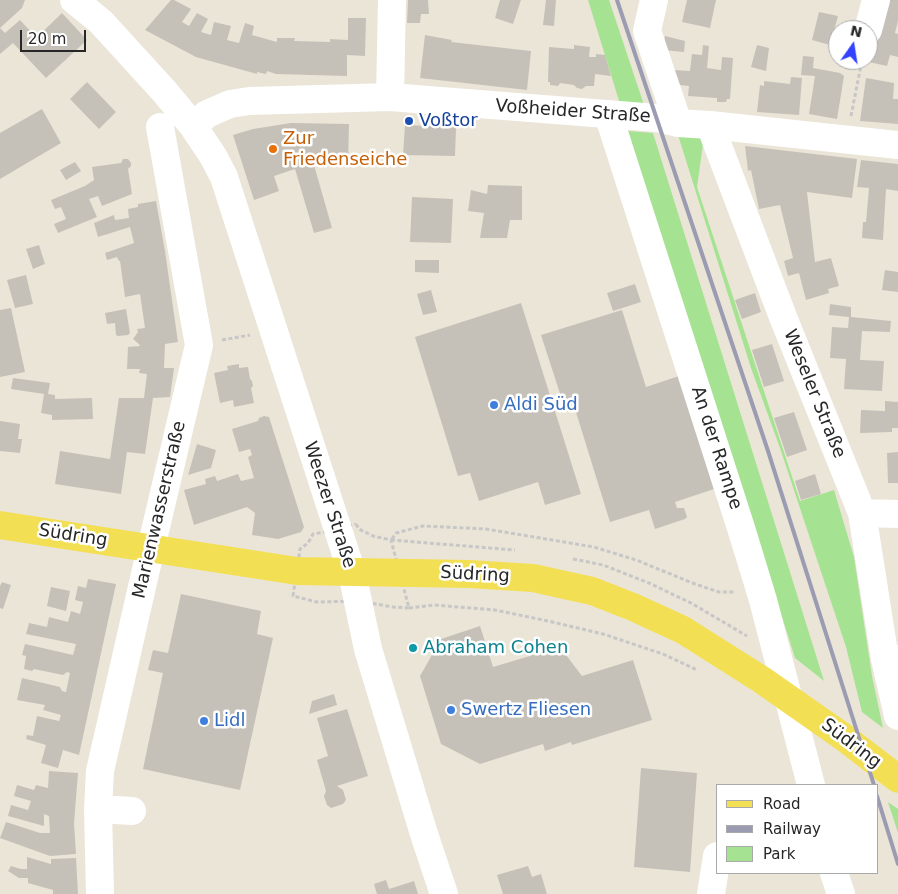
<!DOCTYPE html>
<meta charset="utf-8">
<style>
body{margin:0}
#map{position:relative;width:898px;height:894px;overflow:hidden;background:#ebe5d8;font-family:"DejaVu Sans",sans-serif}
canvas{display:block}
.legend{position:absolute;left:716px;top:784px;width:162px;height:90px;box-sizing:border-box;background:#fff;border:1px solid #a9a9a9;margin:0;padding:6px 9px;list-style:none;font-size:15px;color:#272727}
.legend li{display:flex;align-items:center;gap:10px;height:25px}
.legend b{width:25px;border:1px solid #a9a9a9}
.north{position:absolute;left:828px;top:20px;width:50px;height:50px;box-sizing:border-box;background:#fff;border:1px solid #a9a9a9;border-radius:50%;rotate:13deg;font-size:14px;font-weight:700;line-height:20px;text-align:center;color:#272727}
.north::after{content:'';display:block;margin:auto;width:18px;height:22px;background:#3242fe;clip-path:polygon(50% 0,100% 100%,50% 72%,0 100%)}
.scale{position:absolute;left:20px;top:30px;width:66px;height:22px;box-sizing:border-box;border:2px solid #272727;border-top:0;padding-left:6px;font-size:15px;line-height:18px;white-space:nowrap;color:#272727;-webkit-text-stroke:4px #fff;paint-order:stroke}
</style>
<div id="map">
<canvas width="898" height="894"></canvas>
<ul class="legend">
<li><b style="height:6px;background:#f3df54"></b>Road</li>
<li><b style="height:6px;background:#9b9cb2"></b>Railway</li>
<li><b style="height:14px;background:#a5e392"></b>Park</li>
</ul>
<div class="north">N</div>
<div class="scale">20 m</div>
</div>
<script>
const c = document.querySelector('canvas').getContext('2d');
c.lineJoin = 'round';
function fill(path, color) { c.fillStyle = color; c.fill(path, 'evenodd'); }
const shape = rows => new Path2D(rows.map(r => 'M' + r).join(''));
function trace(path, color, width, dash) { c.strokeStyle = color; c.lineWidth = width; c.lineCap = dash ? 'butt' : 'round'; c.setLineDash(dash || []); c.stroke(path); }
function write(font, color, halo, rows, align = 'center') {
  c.font = font + ' "DejaVu Sans",sans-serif'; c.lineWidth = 5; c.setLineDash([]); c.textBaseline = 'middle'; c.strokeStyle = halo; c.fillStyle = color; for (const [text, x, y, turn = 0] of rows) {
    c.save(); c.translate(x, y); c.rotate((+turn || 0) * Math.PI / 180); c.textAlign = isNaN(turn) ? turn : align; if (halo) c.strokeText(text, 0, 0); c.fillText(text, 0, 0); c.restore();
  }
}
fill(shape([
 [588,0,609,0,644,105,620,104],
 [628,131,653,133,824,681,795,658],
 [678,135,704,137,697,187,800,501,834,490,854,557,872,676,883,728,862,712,846,647,780,448,751,368],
 [888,802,898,809,898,833]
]), '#a5e392');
fill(shape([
 [0,0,25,0,22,8,0,28,5,33,20,20,33,34,30,36,33,41,62,13,87,40,46,78,13,43,0,54],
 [171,0,174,0,191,9,182,22,189,26,197,13,208,19,201,32,211,35,214,22,231,26,227,40,239,43,245,23,254,26,252,35,277,42,277,38,295,38,294,41,330,42,330,39,348,40,348,18,366,18,365,56,347,55,347,76,276,74,267,71,266,74,257,72,257,74,196,57,145,30],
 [408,0,428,0,429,14,421,14,420,23,407,23],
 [500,0,521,0,513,24,495,18],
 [546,0,556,0,554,26,543,25],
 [687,0,716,0,710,28,682,22],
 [883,0,898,0,898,21,895,33,898,34,898,57,890,55,887,66,869,62],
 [819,12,838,16,830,45,812,40],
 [425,35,452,40,451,42,531,51,527,90,420,78],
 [665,36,685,41,684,52,663,50],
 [574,45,590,47,589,57,596,57,596,54,605,55,611,76,595,74,594,86,586,86,582,89,577,88,574,85,560,83,558,86,550,85,550,82,548,82,549,47,574,49],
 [703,45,709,46,707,68,721,70,722,57,733,58,730,99,727,99,726,102,717,102,717,98,688,96,689,86,672,84,674,70,690,71,692,54,702,55],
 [757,45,769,48,766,71,751,67],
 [803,56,814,57,813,68,840,73,844,76,837,119,809,114,815,76,801,75],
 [791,77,802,78,799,115,757,112,760,85,764,86,764,81,790,84],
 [866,78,894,83,893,99,898,99,898,124,860,121],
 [87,82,116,112,99,129,70,99],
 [42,109,61,143,0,179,0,133],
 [291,123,349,124,348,165,314,165,332,228,314,233,295,169,274,176,279,191,254,200,233,135,253,129],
 [405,125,456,127,455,156,403,155],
 [745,146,857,159,852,198,807,192,815,262,831,258,839,286,828,289,829,293,806,300,799,273,788,276,784,261,793,258,780,205,759,209,751,170,748,171],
 [123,159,128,159,131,163,131,166,128,169,132,194,102,206,98,196,89,199,97,217,58,233,54,224,66,219,61,207,55,209,51,200,85,186,94,180,92,167,121,163],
 [861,160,898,164,898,191,886,189,883,240,862,238,863,222,866,222,869,188,857,187],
 [75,162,81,171,66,180,60,170],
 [488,185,522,186,522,220,510,220,507,238,480,238,484,213,468,211,471,190,487,194],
 [412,197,453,199,451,243,410,242],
 [156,201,165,251,178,342,165,344,164,368,174,368,170,397,153,398,145,454,127,452,121,494,55,484,60,451,110,459,119,398,144,398,147,374,139,373,140,369,127,369,128,347,140,346,139,344,133,339,138,332,137,329,145,328,140,294,125,297,120,261,119,261,117,257,107,260,105,253,134,243,130,227,98,237,94,223,114,215,115,220,129,218,128,209,138,207,138,204],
 [39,245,45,264,33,269,26,249],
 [415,260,439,260,439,273,415,272],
 [885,270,898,272,898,292,882,290],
 [26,275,33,304,15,308,7,280],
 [635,284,641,302,613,311,607,293],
 [431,290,437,312,423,315,417,294],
 [755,293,761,312,742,319,735,300],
 [521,303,581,494,545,505,538,482,479,501,470,473,458,476,415,337],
 [830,304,851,307,851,317,891,321,890,332,862,331,860,360,884,361,882,391,844,389,846,359,830,358,832,327,848,328,849,317,829,315],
 [11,308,25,372,0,377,0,310],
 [126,309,130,333,128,335,118,336,116,335,115,323,107,324,105,313],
 [622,310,646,387,679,376,714,489,675,502,677,508,684,508,687,517,685,519,655,529,649,510,610,522,575,409,566,412,541,335],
 [772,344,784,381,764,387,752,350],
 [239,364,239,368,248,367,250,379,252,381,253,386,251,388,254,403,234,407,233,400,220,403,214,373,228,370,227,366],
 [13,378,50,383,48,394,55,395,55,399,92,398,93,419,52,420,52,415,41,413,44,394,11,389],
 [885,401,898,402,898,428,892,428,892,432,860,433,861,410,885,411],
 [794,412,807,450,787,457,774,418],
 [264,416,269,417,304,527,301,532,278,539,252,535,255,513,247,507,194,525,184,490,206,484,205,479,215,476,217,481,238,474,241,481,254,478,248,457,252,455,250,449,239,452,232,429,258,421,259,418],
 [0,421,20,424,18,439,22,439,20,453,0,451],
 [197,444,216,450,211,468,188,475],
 [898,452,898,483,888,483,887,453],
 [815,474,821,494,801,500,795,481],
 [88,579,116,584,79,755,63,750,58,768,41,763,46,745,26,739,27,735,33,736,37,716,59,721,61,715,43,710,45,705,17,700,22,678,60,687,62,691,66,692,70,673,67,672,63,675,34,669,32,671,24,669,26,656,22,655,25,644,73,655,76,644,26,634,29,623,47,627,49,617,68,622,71,611,80,614,83,602,75,600,78,586,86,588],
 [2,582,11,585,3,609,0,608,0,586],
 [51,587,70,591,66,611,47,606],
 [181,594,261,611,257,634,273,638,240,790,143,769,163,673,148,670,153,650,168,653],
 [480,626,493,667,560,647,582,676,633,660,652,720,572,745,571,742,545,751,543,744,480,764,441,744,420,676,441,639],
 [334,694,337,705,309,714,312,701],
 [347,709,368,776,337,786,343,790,346,800,343,804,331,808,327,805,324,796,326,791,317,760,328,756,317,718],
 [641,768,697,773,690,872,634,867],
 [49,771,78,773,74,823,76,854,50,856,0,838,6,822,40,833,50,833,49,816,44,814,44,826,8,816,11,805,28,810,31,801,14,796,17,785,34,790,36,785,48,788],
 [27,857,51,864,51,859,76,858,78,894,53,894,53,890,28,883,28,878,19,878,8,871,11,866,21,869,27,869],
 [528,866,532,877,541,874,547,894,503,894,497,875],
 [386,880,389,889,414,881,418,894,377,894,374,884]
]), '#c6c1b8');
trace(shape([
 [851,116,862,60],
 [222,340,250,335],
 [356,524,359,529,373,536,391,540,409,608,393,607,358,601,317,602,293,596,300,549,308,543,313,534,336,530,356,524],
 [392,539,396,533,423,526,486,529,594,547,636,560,695,584,719,592,735,592],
 [391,540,515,550],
 [573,559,603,565,649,583,691,603,747,636],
 [409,608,434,605,495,610,548,621,603,634,663,654,697,670]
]), '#c7c7c7', 3, [4, 2.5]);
trace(shape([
 [74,0,101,22,164,91,193,126,213,156,224,177,352,573,368,649,424,834,444,894],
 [654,0,647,31,678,123],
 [868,30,876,0],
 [390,97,392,0],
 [608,114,741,528,763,600,811,785],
 [710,125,783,317,862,513,885,659,898,659],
 [193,126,207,114,230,104,249,101,390,97,657,118,678,123,710,125,898,145],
 [862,513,898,514],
 [885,659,898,716],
 [98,809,132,811],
 [834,873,841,894],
 [100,894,98,809,100,771,147,565,199,345,160,127],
 [711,894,717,856]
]), '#fff', 28);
trace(shape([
 [0,525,297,571,469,574,533,578,592,591,633,607,683,630,762,680,842,736,898,779]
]), '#f3df54', 28);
trace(shape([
 [617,0,768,451,874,785],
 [877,796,898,864]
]), '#9b9cb2', 4);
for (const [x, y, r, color] of [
 [409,121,5,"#1a4fb4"],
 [273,149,5,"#e8710a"],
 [494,405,5,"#3f7fe0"],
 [413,648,5,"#0f9aa8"],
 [451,710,5,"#3f7fe0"],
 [204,721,5,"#3f7fe0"]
]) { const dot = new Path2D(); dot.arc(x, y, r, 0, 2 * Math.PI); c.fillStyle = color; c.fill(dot); trace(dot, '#fff', 2); }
write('18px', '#272727', '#fff', [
 ["Voßheider Straße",573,112,4],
 ["Weseler Straße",814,394,68],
 ["An der Rampe",716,448,72],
 ["Weezer Straße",329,505,72],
 ["Marienwasserstraße",160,510,-77],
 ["Südring",73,536,9],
 ["Südring",475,575,3],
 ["Südring",851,744,37]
]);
write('18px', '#164399', '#fff', [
 ["Voßtor",419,121]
], 'left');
write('18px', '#c56008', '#fff', [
 ["Zur",283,139],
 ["Friedenseiche",283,160]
], 'left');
write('18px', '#366cbe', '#fff', [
 ["Aldi Süd",504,405],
 ["Swertz Fliesen",461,710],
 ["Lidl",214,721]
], 'left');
write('18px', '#0d838f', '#fff', [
 ["Abraham Cohen",423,648]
], 'left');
</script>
